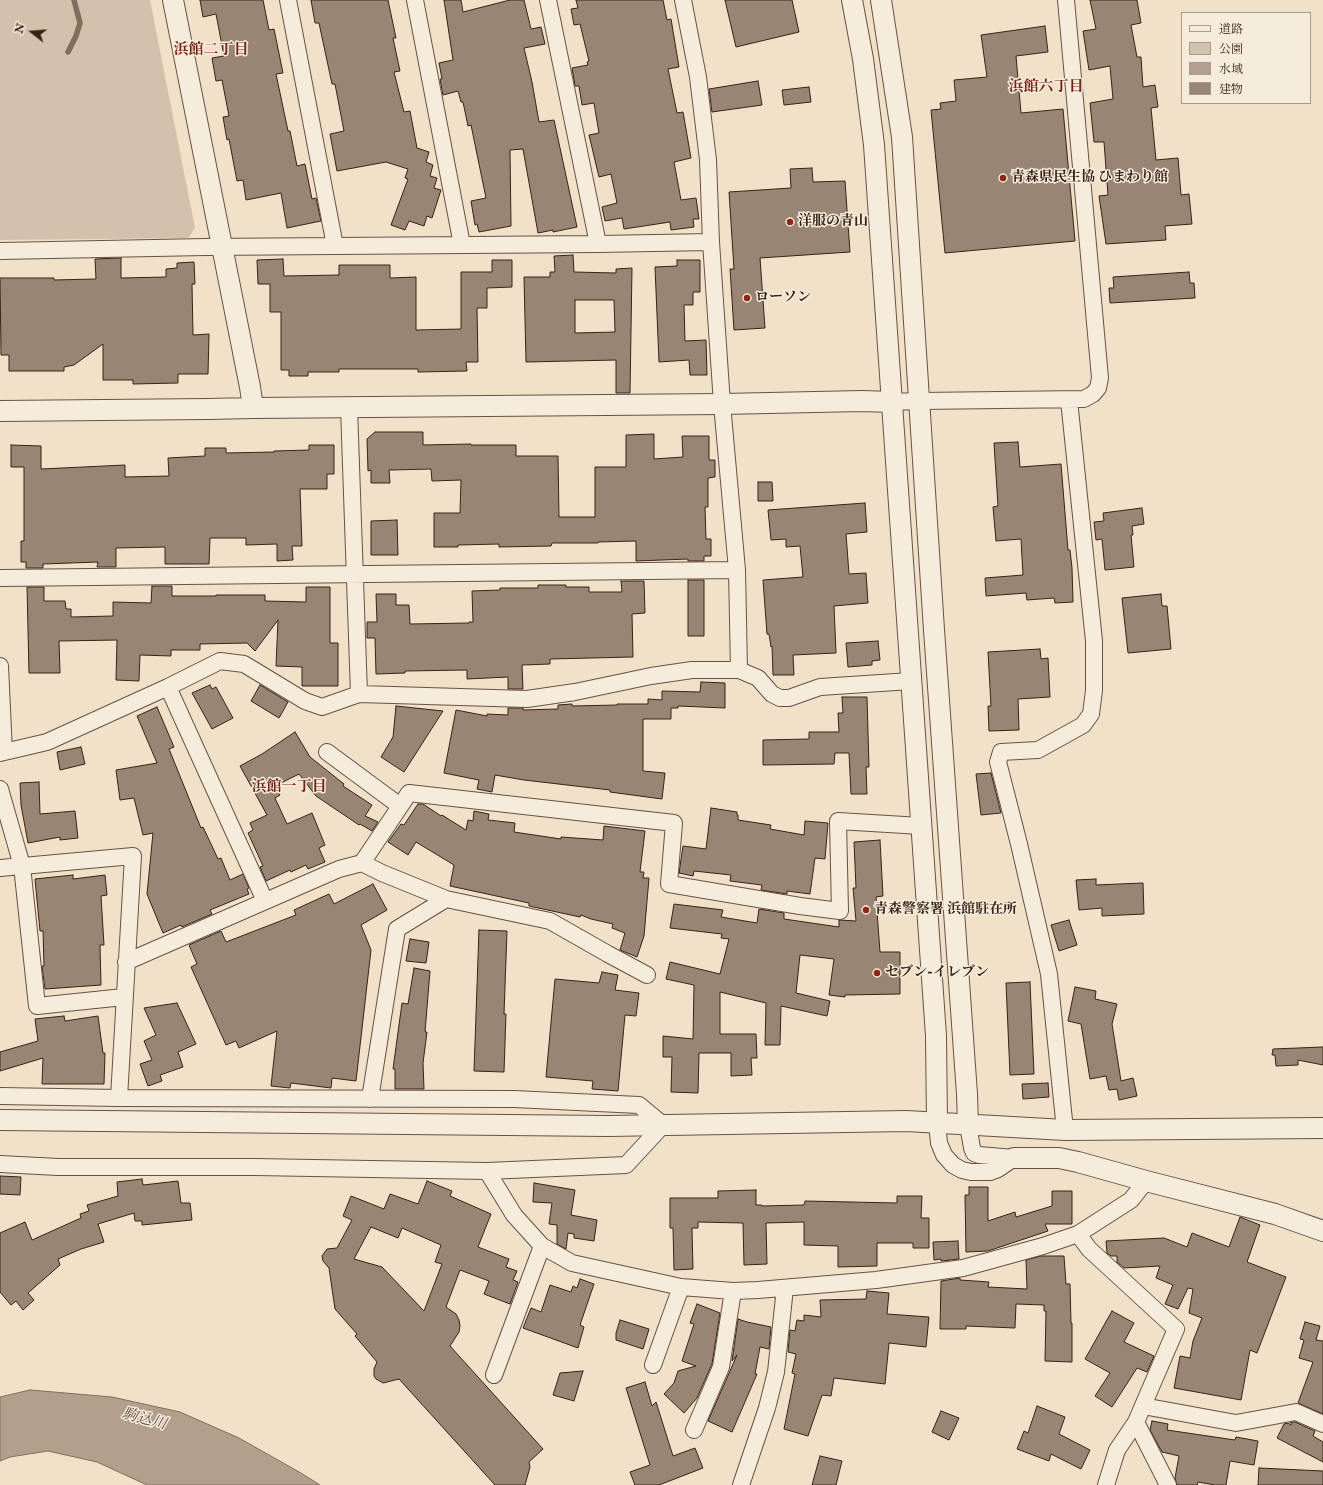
<!DOCTYPE html>
<meta charset="utf-8">
<style>
body{margin:0}
#map{position:relative;width:1323px;height:1485px;overflow:hidden;background:#f1e1c9;font-family:"IM FELL Double Pica","Noto Serif JP",serif}
canvas{display:block}
.legend{position:absolute;left:1181px;top:12px;width:130px;height:92px;box-sizing:border-box;background:#f6ecdc;border:1px solid #aa9b8d;margin:0;padding:5px 7px;list-style:none;font-size:12px;color:#382217}
.legend li{display:flex;align-items:center;gap:8px;height:20px}
.legend b{width:20px;border:1px solid #aa9b8d}
.north{position:absolute;left:12px;top:12px;width:40px;height:40px;-webkit-text-stroke:3px #f6ecdc;paint-order:stroke;rotate:287deg;font-size:11px;font-weight:700;line-height:16px;text-align:center;color:#382217}
.north::after{content:'';display:block;margin:auto;width:14px;height:18px;background:#382217;clip-path:polygon(50% 0,100% 100%,50% 72%,0 100%)}
</style>
<div id="map">
<canvas width="1323" height="1485"></canvas>
<ul class="legend">
<li><b style="height:5px;background:#f6ecdc"></b>道路</li>
<li><b style="height:11px;background:#d2c1ab"></b>公園</li>
<li><b style="height:11px;background:#b2a08c"></b>水域</li>
<li><b style="height:11px;background:#988574"></b>建物</li>
</ul>
<div class="north">N</div>
</div>
<script>
const c = document.querySelector('canvas').getContext('2d');
c.lineJoin = 'round';
function fill(path, color) { c.fillStyle = color; c.fill(path, 'evenodd'); }
const shape = rows => new Path2D(rows.map(r => 'M' + r).join(''));
function trace(path, color, width, dash) { c.strokeStyle = color; c.lineWidth = width; c.lineCap = dash ? 'butt' : 'round'; c.setLineDash(dash || []); c.stroke(path); }
function write(font, color, halo, rows, align = 'center') {
  c.font = font + ' "IM FELL Double Pica","Noto Serif JP",serif'; c.lineWidth = 3; c.setLineDash([]); c.textBaseline = 'middle'; c.strokeStyle = halo; c.fillStyle = color; for (const [text, x, y, turn = 0] of rows) {
    c.save(); c.translate(x, y); c.rotate((+turn || 0) * Math.PI / 180); c.textAlign = isNaN(turn) ? turn : align; if (halo) c.strokeText(text, 0, 0); c.fillText(text, 0, 0); c.restore();
  }
}
fill(shape([
 [0,0,150,0,195,228,188,238,0,240]
]), '#d2c1ab');
const water = shape([
 [30,1390,112,1397,180,1412,239,1438,301,1473,320,1485,147,1485,97,1462,48,1451,10,1457,0,1461,0,1397,30,1390]
]);
fill(water, '#b2a08c');
trace(water, '#816e5d', 1);
trace(shape([
 [68,52,76,36,80,23,74,0]
]), '#816e5d', 5.5);
const building = shape([
 [200,0,263,0,269,30,274,29,283,73,276,74,288,131,290,131,297,166,305,164,312,199,316,198,321,221,287,228,281,193,246,200,243,180,237,181,229,139,227,140,223,117,229,116,222,80,216,81,212,58,224,56,216,14,203,17,200,0],
 [311,0,388,0,396,38,393,38,400,71,394,72,404,112,410,111,417,148,429,152,426,162,433,165,430,176,437,178,434,188,441,190,432,218,427,216,424,226,409,221,405,230,391,225,408,179,405,178,408,169,386,162,337,171,330,134,344,131,335,84,332,84,319,23,315,23,311,0],
 [444,0,461,0,463,12,510,0,524,0,531,29,541,27,545,44,524,48,532,82,539,122,554,120,577,227,553,232,553,230,538,233,523,149,510,150,511,226,479,232,477,224,475,225,471,201,486,198,471,125,468,126,463,102,461,102,458,91,443,95,440,79,442,79,439,63,453,60,444,0],
 [576,0,663,0,667,20,671,19,679,67,668,69,677,113,683,112,691,158,674,162,681,200,696,198,699,219,693,219,694,227,671,230,670,222,624,229,622,218,605,221,602,207,617,203,611,174,599,177,589,135,599,133,594,103,582,105,579,86,575,86,572,68,588,65,587,62,589,61,580,24,574,25,571,9,578,8,576,0],
 [725,0,792,0,799,32,736,47,725,0],
 [1090,0,1137,0,1141,23,1131,25,1137,57,1141,57,1143,87,1155,85,1158,107,1151,108,1156,160,1178,158,1181,195,1189,194,1192,224,1165,226,1166,240,1106,244,1099,196,1108,195,1104,142,1094,142,1090,103,1113,99,1110,66,1089,70,1083,31,1096,29,1090,0],
 [1045,26,1048,52,1016,56,1021,113,1063,109,1075,241,945,253,931,110,941,109,940,103,956,101,954,80,987,77,981,35,1045,26],
 [758,81,762,105,712,112,709,89,758,81],
 [809,87,811,102,784,105,782,90,809,87],
 [812,168,813,182,845,181,850,252,760,258,765,328,734,330,730,269,734,269,729,192,791,188,790,169,812,168],
 [573,255,574,272,616,273,616,269,632,268,630,393,616,393,616,360,526,362,524,277,550,277,550,272,555,272,554,256,573,255],
 [575,300,614,300,615,332,575,333,575,300],
 [121,258,121,278,166,277,166,269,177,268,177,263,194,262,195,284,192,284,193,335,209,334,208,374,178,374,178,383,133,384,133,380,103,380,103,344,74,365,64,367,64,371,9,371,9,355,1,355,0,278,54,278,54,280,96,279,95,259,121,258],
 [283,259,284,276,339,275,339,265,390,265,390,278,416,277,416,330,461,329,461,272,492,272,492,260,512,260,512,287,487,288,487,308,477,308,478,362,466,362,467,371,418,372,418,369,339,369,339,372,308,372,308,376,289,376,289,370,281,370,281,312,270,312,270,284,258,284,257,260,283,259],
 [677,260,700,260,700,292,693,292,693,305,684,305,685,341,706,340,707,375,690,375,689,360,659,362,655,267,677,266,677,260],
 [1189,272,1190,283,1194,283,1195,298,1110,303,1109,288,1114,288,1113,277,1189,272],
 [375,432,423,432,423,445,471,444,471,445,516,445,516,456,558,456,559,517,595,517,595,467,626,467,626,435,654,434,654,459,683,457,682,436,709,436,709,460,715,460,715,477,708,478,708,507,705,507,706,539,711,539,711,556,704,556,704,561,688,561,688,559,636,561,636,541,598,542,598,543,552,543,551,546,499,547,499,544,458,545,458,547,434,547,434,513,460,513,461,480,432,481,431,469,392,470,389,470,390,483,371,483,371,470,368,471,367,439,375,432],
 [1018,442,1020,467,1061,464,1068,550,1070,550,1072,568,1073,602,1055,603,1054,598,1027,600,1026,593,986,596,985,578,1023,575,1021,539,996,541,993,507,998,506,994,443,1018,442],
 [11,445,41,446,41,469,125,465,125,477,169,476,168,458,205,456,205,448,226,448,226,453,274,452,274,451,309,450,309,445,334,445,334,474,327,474,327,489,300,489,302,546,292,546,293,560,277,561,277,544,246,545,246,538,210,538,209,564,165,564,165,547,116,548,116,567,97,567,98,562,43,564,43,568,26,568,26,562,21,562,21,541,24,541,24,467,11,467,11,445],
 [758,482,772,482,773,501,758,501,758,482],
 [865,503,867,532,846,534,849,574,866,573,868,603,834,606,836,653,793,655,794,675,773,675,772,646,771,647,769,634,767,634,763,580,803,577,800,546,786,547,786,539,771,540,768,510,865,503],
 [1142,508,1144,524,1132,526,1133,535,1131,535,1134,567,1105,570,1102,539,1096,540,1094,522,1104,521,1103,513,1142,508],
 [397,520,398,555,371,555,371,521,397,520],
 [688,580,704,580,704,636,688,636,688,580],
 [621,581,644,581,645,613,632,614,633,657,550,659,550,664,522,665,523,689,508,689,508,677,467,679,467,670,405,671,405,673,376,674,375,638,367,638,367,622,377,622,376,594,396,594,396,605,409,605,410,624,469,623,469,622,473,622,472,591,500,590,500,588,538,588,538,585,566,585,566,587,589,587,589,592,622,592,621,581],
 [152,586,172,586,172,596,216,596,216,595,265,595,265,601,306,602,306,587,330,587,330,643,338,643,338,686,302,686,302,667,276,666,278,620,255,651,247,643,200,644,200,650,171,650,171,656,140,655,139,681,116,680,117,640,59,641,60,673,29,673,27,587,44,587,44,601,65,601,66,609,71,609,71,617,113,616,113,602,151,603,152,586],
 [1161,594,1162,606,1167,606,1171,649,1128,653,1122,598,1161,594],
 [878,641,880,660,872,661,872,665,848,667,846,643,878,641],
 [1040,649,1041,659,1048,658,1050,697,1018,699,1019,730,989,731,988,706,991,706,988,652,1040,649],
 [701,682,725,683,725,708,678,706,678,708,671,708,671,719,643,719,643,771,665,773,662,799,610,792,610,790,524,780,495,775,492,792,477,789,479,780,444,773,456,710,487,716,487,714,508,715,508,708,523,708,523,710,558,709,558,705,572,704,572,706,617,705,617,704,648,704,648,699,662,700,662,691,700,692,701,682],
 [210,685,212,689,216,687,233,718,212,729,192,693,210,685],
 [260,685,288,702,279,718,251,701,260,685],
 [842,697,867,697,869,767,866,767,867,794,851,794,849,753,835,753,834,764,763,765,763,740,809,739,809,732,839,732,838,713,843,713,842,697],
 [396,706,443,711,404,772,381,757,393,737,396,706],
 [157,707,174,747,169,749,201,828,203,827,218,859,221,858,230,880,243,874,249,888,247,889,249,894,210,910,212,914,182,927,181,925,163,933,147,894,153,833,143,835,134,798,120,800,116,770,157,763,137,716,157,707],
 [295,732,310,757,344,784,343,786,372,805,365,816,378,822,372,831,360,824,359,825,316,796,299,774,275,786,280,795,275,798,287,824,312,813,325,845,319,848,325,862,308,869,306,865,291,872,290,870,266,881,260,867,263,866,248,833,253,830,250,823,267,815,240,766,262,754,295,732],
 [81,747,85,764,60,770,57,752,81,747],
 [991,773,1001,813,981,815,976,774,991,773],
 [39,782,40,814,75,811,78,838,60,840,60,837,28,843,21,805,20,783,39,782],
 [418,804,423,804,441,816,442,815,466,830,468,820,473,821,474,811,489,814,488,820,515,823,514,832,561,839,561,837,603,840,604,826,645,831,640,872,644,872,643,878,649,878,644,936,637,957,620,950,625,933,612,928,613,924,591,919,581,915,580,917,529,906,529,903,450,886,454,865,416,842,408,855,388,842,401,824,404,825,418,804],
 [711,808,737,812,737,815,738,815,738,820,771,825,770,829,804,835,805,821,828,823,825,859,815,858,810,894,787,891,787,894,761,890,762,885,730,881,731,875,694,871,693,876,679,873,683,846,706,849,711,808],
 [880,840,883,896,876,897,880,952,900,952,900,994,845,995,845,997,829,995,834,959,800,955,796,993,830,1001,827,1016,781,1006,780,1045,765,1045,766,1003,720,992,720,1034,756,1034,757,1058,751,1058,752,1075,731,1076,731,1053,699,1053,698,1093,671,1092,672,1057,663,1057,663,1036,693,1039,694,985,666,979,670,962,720,974,729,939,721,938,722,934,670,928,674,904,723,910,721,917,757,923,759,909,784,913,784,919,839,927,839,920,856,921,853,888,856,888,854,842,880,840],
 [73,875,73,879,105,875,107,895,101,896,104,945,100,945,101,985,45,989,42,966,44,966,43,931,40,931,35,879,73,875],
 [1096,879,1096,885,1143,883,1144,914,1102,916,1102,908,1079,910,1076,880,1096,879],
 [373,884,387,910,361,925,371,950,356,1081,332,1078,331,1088,291,1083,290,1088,271,1086,277,1031,239,1048,236,1041,226,1045,191,967,197,964,189,945,221,931,226,942,296,915,294,910,329,894,334,904,373,884],
 [1069,920,1077,945,1059,951,1051,925,1069,920],
 [479,930,507,931,504,1014,506,1014,504,1072,474,1071,479,930],
 [410,939,429,942,426,963,406,961,410,939],
 [414,968,430,971,425,1032,427,1032,423,1063,424,1089,395,1089,395,1069,393,1069,402,1003,408,1004,414,968],
 [602,972,618,975,615,990,639,993,636,1016,625,1015,618,1091,592,1089,593,1081,546,1077,555,979,599,983,602,972],
 [1030,982,1034,1074,1010,1075,1006,983,1030,982],
 [1075,987,1096,991,1095,999,1117,1004,1112,1024,1121,1081,1133,1078,1137,1096,1119,1100,1117,1089,1109,1090,1106,1076,1090,1079,1081,1024,1068,1021,1075,987],
 [177,1003,196,1044,178,1052,183,1067,160,1075,162,1081,148,1086,140,1064,152,1060,144,1041,156,1035,144,1008,177,1003],
 [64,1016,65,1021,98,1016,103,1053,105,1053,104,1084,42,1084,43,1058,0,1071,0,1052,38,1041,35,1019,64,1016],
 [1323,1047,1323,1065,1298,1060,1298,1065,1276,1066,1275,1055,1272,1055,1273,1049,1323,1047],
 [1048,1083,1049,1097,1023,1099,1022,1084,1048,1083],
 [0,1176,21,1177,20,1195,0,1194,0,1176],
 [142,1179,143,1185,178,1181,181,1203,190,1203,192,1220,142,1225,142,1221,135,1221,134,1213,98,1224,104,1242,81,1249,58,1259,60,1265,28,1293,34,1300,23,1310,16,1301,11,1305,0,1292,0,1233,25,1222,32,1240,81,1218,80,1214,89,1211,87,1205,118,1196,117,1182,142,1179],
 [427,1181,452,1191,450,1196,491,1214,478,1247,509,1259,506,1267,517,1271,513,1280,518,1282,510,1304,484,1294,489,1281,460,1270,446,1307,456,1314,459,1320,460,1326,459,1332,450,1346,543,1449,529,1462,530,1467,525,1485,495,1485,399,1379,383,1383,376,1379,374,1376,374,1369,377,1362,355,1336,357,1334,335,1309,329,1268,323,1261,322,1256,327,1249,337,1248,352,1220,343,1216,351,1196,384,1209,390,1194,418,1204,427,1181],
 [371,1227,398,1238,402,1228,441,1245,435,1262,442,1264,424,1311,382,1267,354,1259,371,1227],
 [534,1183,575,1190,571,1215,597,1220,594,1241,574,1238,574,1234,568,1233,566,1249,557,1244,557,1225,549,1224,552,1203,533,1202,534,1183],
 [969,1187,988,1187,988,1221,1015,1212,1016,1217,1052,1206,1052,1191,1072,1191,1072,1224,1045,1224,1048,1231,988,1251,966,1252,965,1195,969,1195,969,1187],
 [756,1190,756,1205,762,1205,762,1206,804,1205,805,1201,897,1203,897,1196,922,1196,921,1218,929,1218,929,1248,913,1248,913,1243,877,1243,877,1266,838,1267,838,1246,804,1245,804,1222,766,1223,767,1264,744,1265,743,1223,698,1222,698,1228,692,1228,693,1269,674,1270,673,1228,670,1228,670,1198,718,1198,718,1191,756,1190],
 [1240,1217,1260,1225,1247,1262,1286,1277,1257,1353,1250,1350,1241,1400,1174,1388,1180,1356,1190,1358,1193,1341,1202,1318,1189,1313,1193,1289,1188,1288,1178,1309,1165,1304,1173,1285,1156,1278,1160,1266,1124,1268,1117,1262,1117,1256,1111,1256,1107,1253,1106,1241,1164,1238,1187,1247,1192,1233,1229,1247,1240,1217],
 [958,1241,959,1259,941,1261,941,1259,934,1260,933,1242,958,1241],
 [1041,1256,1064,1256,1066,1284,1070,1284,1071,1323,1072,1323,1072,1362,1045,1361,1046,1311,1044,1311,1044,1305,1016,1304,1015,1328,966,1326,966,1329,940,1329,941,1281,960,1278,960,1280,989,1282,988,1287,1027,1289,1026,1260,1041,1256],
 [580,1279,594,1284,580,1325,584,1327,578,1348,523,1328,531,1308,541,1312,550,1285,571,1292,573,1286,577,1288,580,1279],
 [867,1291,889,1293,887,1314,929,1317,926,1347,889,1343,885,1384,834,1378,831,1396,822,1395,808,1436,784,1429,795,1374,792,1373,796,1354,788,1352,790,1330,795,1331,797,1320,804,1321,804,1315,821,1317,820,1300,866,1299,867,1291],
 [697,1304,720,1313,712,1364,697,1398,684,1413,664,1394,674,1383,678,1371,696,1366,682,1361,694,1324,690,1323,697,1304],
 [1112,1311,1134,1323,1124,1342,1154,1356,1147,1372,1137,1368,1112,1407,1095,1396,1110,1373,1085,1359,1112,1311],
 [738,1319,747,1322,771,1327,769,1349,760,1347,755,1374,757,1374,732,1432,708,1421,737,1355,732,1361,738,1319],
 [620,1320,649,1329,643,1349,616,1340,616,1333,620,1320],
 [1305,1322,1320,1326,1316,1340,1323,1341,1323,1414,1298,1403,1313,1362,1299,1358,1304,1340,1300,1339,1305,1322],
 [583,1371,574,1401,553,1395,560,1373,583,1371],
 [645,1382,652,1406,656,1402,673,1456,695,1448,703,1468,659,1485,635,1485,630,1472,650,1465,626,1388,645,1382],
 [1037,1406,1065,1417,1059,1434,1090,1450,1081,1469,1051,1454,1049,1461,1017,1449,1024,1431,1028,1433,1037,1406],
 [941,1411,959,1418,949,1440,932,1432,941,1411],
 [1152,1421,1168,1424,1167,1430,1235,1440,1236,1437,1258,1441,1254,1465,1230,1461,1226,1485,1215,1485,1198,1482,1197,1485,1177,1485,1175,1478,1179,1456,1162,1452,1150,1430,1152,1421],
 [1291,1422,1295,1422,1315,1431,1313,1436,1323,1442,1323,1462,1277,1438,1284,1424,1288,1423,1291,1425,1291,1422],
 [820,1456,842,1461,836,1485,812,1485,820,1456],
 [1259,1468,1323,1471,1323,1485,1258,1485,1259,1468]
]);
fill(building, '#988574');
trace(building, '#382217', 1);
const minor = shape([
 [288,0,335,246],
 [415,0,462,245],
 [548,0,598,244],
 [683,0,698,77,708,160,711,242,722,404,737,570,739,670],
 [0,251,205,247,598,244,711,242],
 [891,402,919,401,1084,399,1093,394,1098,388,1100,378,1066,0],
 [349,408,359,694],
 [0,578,737,570],
 [0,666,4,752],
 [168,687,265,901],
 [327,752,400,806],
 [0,753,47,742,168,687,220,661,244,664,305,701,322,707,359,694,527,699,575,692,651,676,692,670,739,670,758,678,772,694,780,698,789,698,820,687,911,681],
 [0,789,22,866,37,1006,124,997],
 [362,863,409,793,674,823,669,884,800,906,840,911,838,821,921,826],
 [0,868,133,856,119,1098],
 [126,962,339,869,362,863,382,873,446,899,550,921,608,954,647,975],
 [0,1096,119,1098,514,1099,639,1105,663,1125,626,1165,487,1171,255,1167,58,1167,0,1164],
 [370,1099,397,929,446,899],
 [937,1123,939,1143,944,1155,953,1165,962,1170,971,1172,990,1172,998,1169,1014,1158],
 [968,1125,972,1148,974,1153,979,1155,1014,1158],
 [1065,1130,1049,974,1019,844,998,762,1001,752,1038,750,1083,725,1091,714,1094,690,1094,641,1069,400],
 [487,1171,514,1215,542,1246,572,1263,681,1287,733,1291,758,1290,876,1280,963,1268,1043,1246,1078,1234,1131,1200,1146,1181],
 [1078,1234,1089,1249,1176,1329,1136,1422,1117,1450,1106,1485],
 [653,1365,681,1287],
 [494,1375,542,1246],
 [1143,1406,1236,1423,1296,1412,1323,1424],
 [1136,1422,1168,1485],
 [694,1430,721,1367,733,1291],
 [741,1485,767,1408,776,1372,785,1288]
]);
const tertiary = shape([
 [173,0,250,387,253,408],
 [852,0,863,59,874,145,936,1036,937,1123],
 [881,0,902,137,934,630,967,1094,968,1125],
 [0,411,208,409,253,408,722,404,862,401,891,402],
 [0,1120,608,1126,906,1121,1065,1130,1323,1128],
 [1014,1158,1059,1158,1078,1162,1146,1181,1275,1214,1323,1231]
]);
trace(minor, '#665244', 18);
trace(tertiary, '#665244', 22);
trace(minor, '#f6ecdc', 16);
trace(tertiary, '#f6ecdc', 20);
for (const [x, y, r, color] of [
 [1003,178,4,"#8f2418"],
 [790,222,4,"#8f2418"],
 [747,298,4,"#8f2418"],
 [866,910,4,"#8f2418"],
 [877,973,4,"#8f2418"]
]) { const dot = new Path2D(); dot.arc(x, y, r, 0, 2 * Math.PI); c.fillStyle = color; c.fill(dot); trace(dot, '#f6ecdc', 1.5); }
write('bold 14px', '#382217', '#f6ecdc', [
 ["青森県民生協 ひまわり館",1011,178],
 ["洋服の青山",798,222],
 ["ローソン",755,298],
 ["青森警察署 浜館駐在所",874,910],
 ["セブン-イレブン",885,973]
], 'left');
write('bold 15px', '#7a1f14', '#f6ecdc', [
 ["浜館二丁目",211,51],
 ["浜館六丁目",1046,88],
 ["浜館一丁目",289,788]
]);
write('italic 15px', '#634e40', '#f6ecdc', [
 ["駒込川",144,1420,15]
]);
</script>
